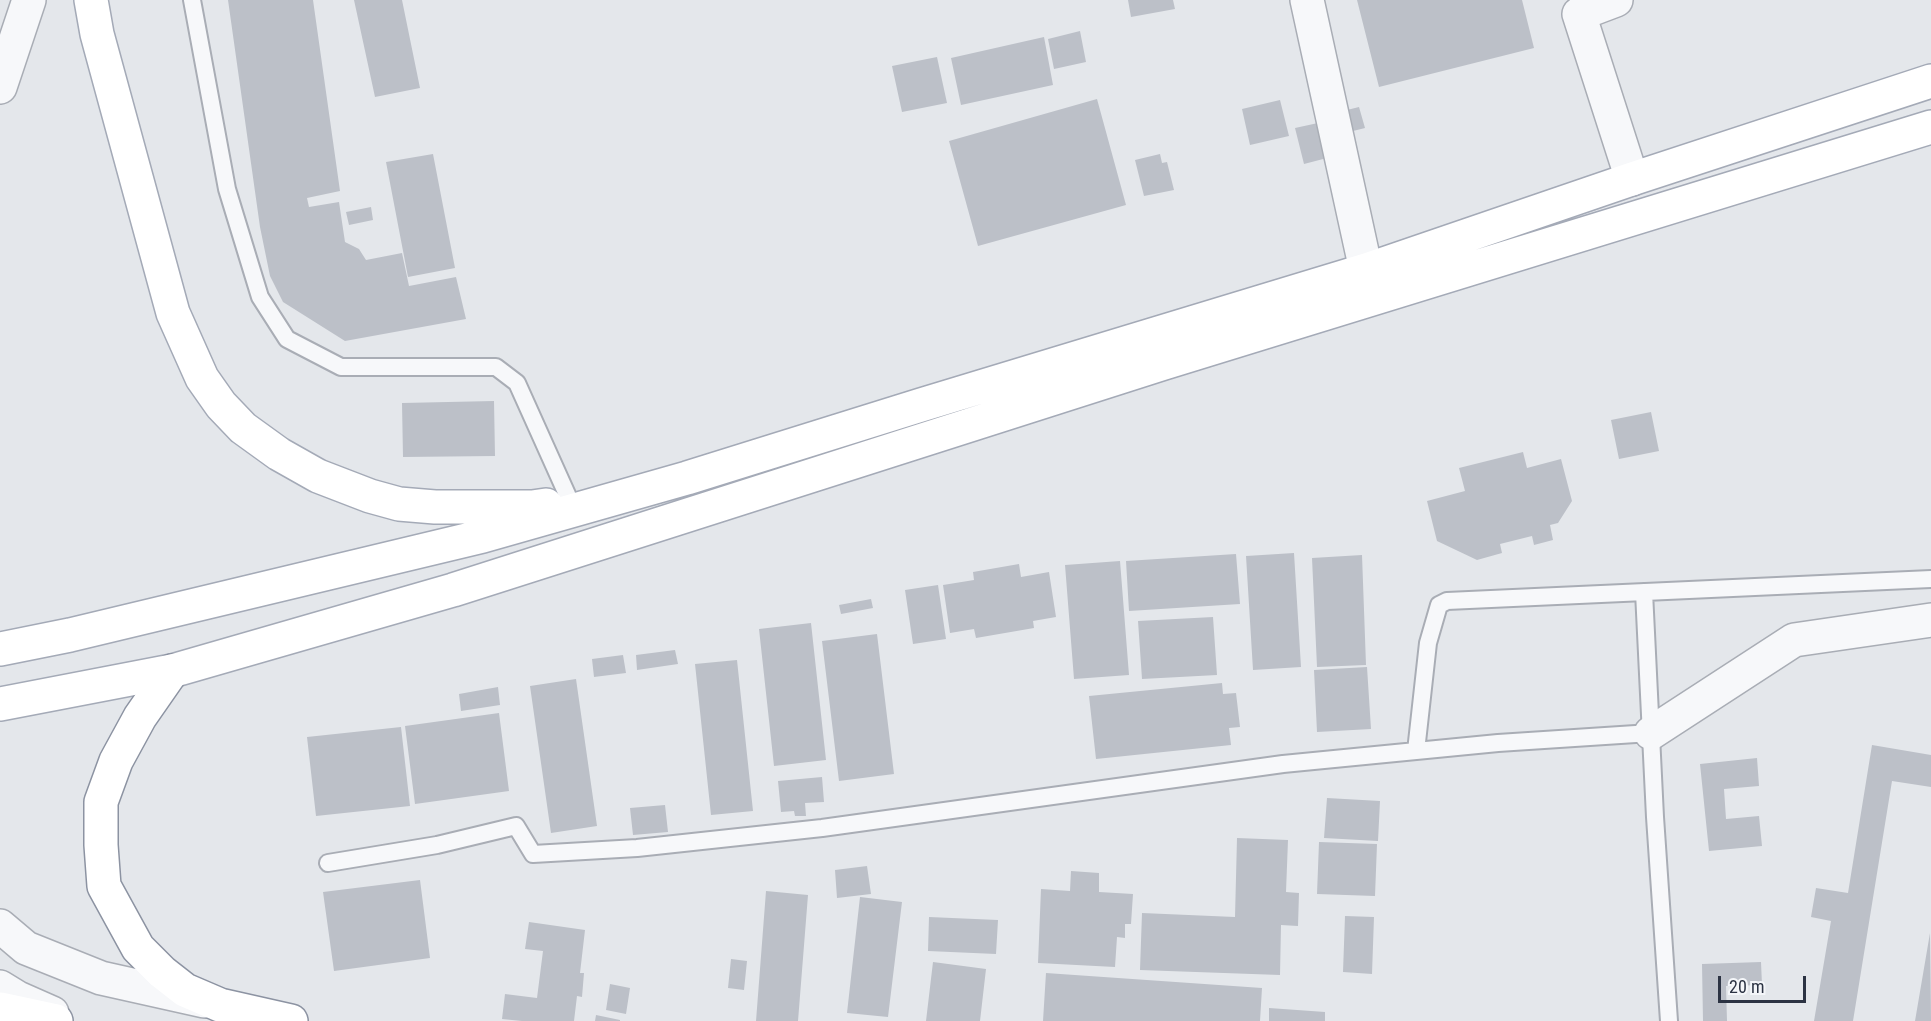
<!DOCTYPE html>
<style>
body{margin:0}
#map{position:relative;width:1931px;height:1021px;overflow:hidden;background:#e4e7eb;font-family:"Roboto Condensed",sans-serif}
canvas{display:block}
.scale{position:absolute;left:1718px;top:976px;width:88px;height:27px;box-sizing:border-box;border:3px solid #2c3343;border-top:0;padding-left:8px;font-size:18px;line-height:21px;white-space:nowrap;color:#2c3343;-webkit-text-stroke:4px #f4f6f9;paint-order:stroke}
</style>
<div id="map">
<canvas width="1931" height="1021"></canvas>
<div class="scale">20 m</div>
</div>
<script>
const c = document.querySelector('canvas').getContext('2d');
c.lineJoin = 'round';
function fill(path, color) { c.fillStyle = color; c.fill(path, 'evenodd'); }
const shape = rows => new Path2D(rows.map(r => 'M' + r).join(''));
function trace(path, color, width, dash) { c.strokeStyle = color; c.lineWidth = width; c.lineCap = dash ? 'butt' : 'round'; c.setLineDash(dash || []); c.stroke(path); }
fill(shape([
 [228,0,313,0,340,191,307,198,309,207,339,202,345,242,359,249,366,260,402,253,409,286,456,277,466,319,345,341,283,302,270,276,260,227],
 [354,0,402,0,420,88,375,97],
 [1128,0,1173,0,1175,9,1131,17],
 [1357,0,1522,0,1534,48,1379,87],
 [1080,31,1086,62,1054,69,1048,39],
 [1044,37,1053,85,961,105,951,58],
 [937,57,947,103,902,112,892,66],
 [1097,99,1126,205,978,246,949,141],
 [1280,100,1289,136,1250,145,1242,109],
 [1359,107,1365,128,1353,131,1347,110],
 [1318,123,1327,158,1304,164,1295,128],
 [433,154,455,268,408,277,386,162],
 [1160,154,1162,163,1167,162,1174,190,1144,196,1135,160],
 [371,207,373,220,349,225,346,212],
 [494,401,495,456,403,457,402,403],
 [1651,412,1659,451,1619,459,1611,420],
 [1523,452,1527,468,1561,459,1572,501,1558,523,1550,525,1553,540,1534,545,1532,536,1500,544,1502,553,1477,560,1437,541,1427,501,1465,491,1459,468],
 [1294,553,1301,667,1253,670,1246,556],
 [1236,554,1240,604,1129,611,1126,561],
 [1362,555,1366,665,1317,667,1312,558],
 [1120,561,1129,675,1074,679,1065,565],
 [1019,564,1021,577,1049,572,1056,617,1033,621,1034,628,976,638,974,629,950,633,943,585,974,580,973,572],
 [938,585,946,639,913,644,905,590],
 [871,599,873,608,841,614,839,605],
 [1213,617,1217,675,1142,679,1138,621],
 [811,623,826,760,774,766,759,629],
 [877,634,894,774,839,781,822,641],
 [675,650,678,664,637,670,636,655],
 [623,655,626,673,594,677,592,659],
 [737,660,753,811,711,815,695,664],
 [1367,667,1371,729,1317,732,1314,670],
 [576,679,597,826,551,833,530,686],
 [1222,683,1223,694,1236,693,1240,727,1229,728,1231,745,1096,759,1089,696],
 [498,687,500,705,461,711,459,694],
 [499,713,509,791,415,804,405,726],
 [401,727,410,806,316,816,307,737],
 [1872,745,1931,755,1931,787,1892,781,1853,1021,1814,1021,1831,921,1811,917,1816,888,1848,893],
 [1757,758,1759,786,1724,789,1726,819,1759,816,1762,846,1709,851,1700,764],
 [822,777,824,802,805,803,806,816,795,816,794,811,781,812,778,781],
 [1327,798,1380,801,1378,841,1324,838],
 [665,805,668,832,633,835,630,808],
 [1237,838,1288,840,1286,892,1299,893,1298,926,1281,925,1280,975,1140,970,1142,913,1235,917],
 [1319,842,1377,844,1375,896,1317,894],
 [867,866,871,894,837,898,835,870],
 [1071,871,1099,873,1099,892,1133,894,1131,924,1125,924,1125,938,1117,937,1115,967,1038,963,1041,889,1070,891],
 [420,880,430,958,334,971,323,892],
 [766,891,808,895,798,1021,756,1021],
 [860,897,902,902,888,1017,847,1013],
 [1345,916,1374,917,1372,974,1343,972],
 [929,917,998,920,996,954,928,951],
 [529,922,585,930,580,973,584,973,582,997,577,996,574,1021,522,1021,502,1019,505,994,537,998,543,951,525,949],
 [1930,933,1931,1021,1915,1021],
 [731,959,747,961,744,990,728,988],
 [933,962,986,969,980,1021,926,1021],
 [1761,962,1762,985,1726,986,1727,1021,1703,1021,1702,964],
 [1046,973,1262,988,1260,1021,1043,1021],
 [610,984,630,988,626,1014,606,1010],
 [1269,1008,1325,1012,1325,1021,1269,1021],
 [596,1015,620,1020,620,1021,595,1021]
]), '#bcc0c8');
const service = shape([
 [192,0,227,189,260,297,287,339,341,367,496,367,517,383,570,501],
 [1644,592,1655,817,1669,1021],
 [1416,751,1428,643,1439,605,1447,601,1931,579],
 [328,863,437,845,516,826,533,854,637,848,822,828,1283,764,1498,743,1651,733]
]);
const minor = shape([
 [1307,0,1366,270],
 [1616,0,1579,14,1632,179],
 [1651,733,1794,640,1931,620]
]);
const tertiary = shape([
 [0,87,29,0],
 [0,926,26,948,101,978,204,1001],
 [0,987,18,998,52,1013]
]);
const primary = shape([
 [91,0,97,34,173,313,202,378,221,405,243,428,279,454,318,476,370,496,399,504,435,507,532,507,546,505],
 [0,649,70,635,483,536,687,478,921,405,1366,270,1632,179,1931,81],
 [0,704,172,671,453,590,1164,363,1931,127]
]);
const trunk = shape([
 [172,671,140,717,116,761,101,802,101,845,104,886,138,948,162,972,185,990,220,1005,291,1021],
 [0,1009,56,1021]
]);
trace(service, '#a9adb5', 20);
trace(minor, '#a9adb5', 36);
trace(tertiary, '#a9adb5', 36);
trace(primary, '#a4aab7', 36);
trace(trunk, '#8c93a2', 36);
trace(service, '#f7f8fa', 16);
trace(minor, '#f7f8fa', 33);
trace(tertiary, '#f7f8fa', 33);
trace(primary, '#fff', 33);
trace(trunk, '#fff', 33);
</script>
